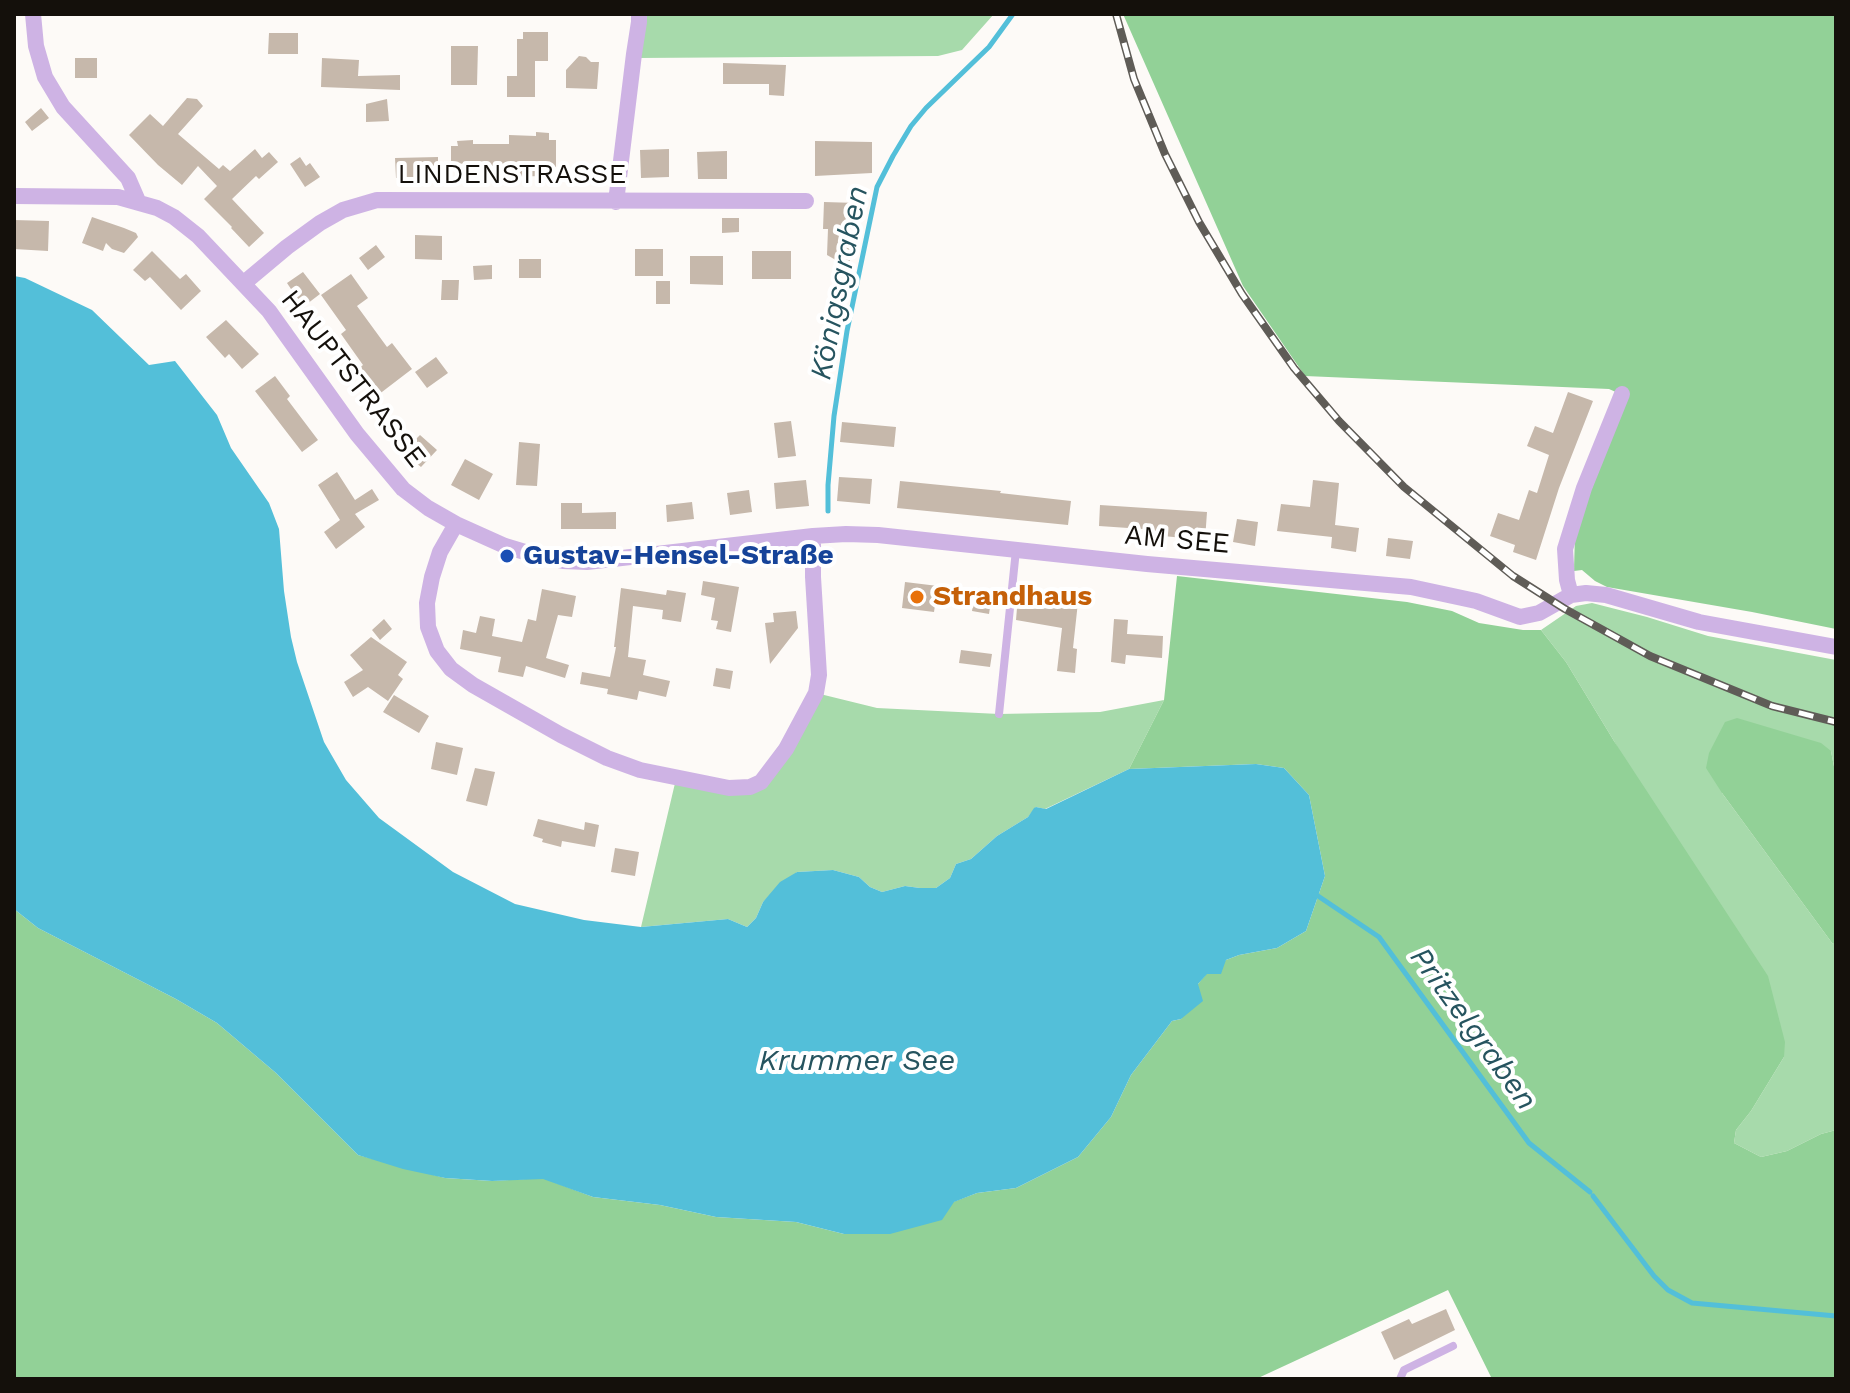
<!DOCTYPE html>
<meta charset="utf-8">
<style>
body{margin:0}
#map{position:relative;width:1850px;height:1393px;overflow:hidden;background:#fdfaf7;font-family:"Work Sans",sans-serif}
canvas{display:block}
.frame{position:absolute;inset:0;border:16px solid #14100b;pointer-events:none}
</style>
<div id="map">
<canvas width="1850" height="1393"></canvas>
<div class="frame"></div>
</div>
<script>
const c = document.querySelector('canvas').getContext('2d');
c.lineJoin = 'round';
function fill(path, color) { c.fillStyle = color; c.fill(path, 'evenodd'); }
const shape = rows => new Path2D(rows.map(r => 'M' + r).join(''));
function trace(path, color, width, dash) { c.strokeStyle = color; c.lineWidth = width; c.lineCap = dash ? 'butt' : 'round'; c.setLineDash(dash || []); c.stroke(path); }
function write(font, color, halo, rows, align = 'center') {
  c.font = font + ' "Work Sans",sans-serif'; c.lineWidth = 8; c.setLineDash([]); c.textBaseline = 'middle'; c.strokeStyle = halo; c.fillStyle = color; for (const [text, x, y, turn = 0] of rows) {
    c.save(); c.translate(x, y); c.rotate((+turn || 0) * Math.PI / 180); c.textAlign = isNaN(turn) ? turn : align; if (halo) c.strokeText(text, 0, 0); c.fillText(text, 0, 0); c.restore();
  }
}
fill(shape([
 [642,14,994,14,962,50,938,56,637,58],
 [1592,603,1647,617,1708,636,1836,660,1836,777,1831,751,1722,793,1832,943,1836,945,1836,1130,1821,1134,1787,1151,1761,1157,1734,1143,1736,1130,1751,1111,1784,1057,1614,741,1566,662,1541,630,1576,606],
 [816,693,877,708,999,714,1100,712,1164,700,1129,769,1045,809,1036,807,1028,817,997,836,971,859,956,864,950,878,936,888,920,888,905,886,882,892,870,887,859,877,833,870,797,872,763,902,756,918,747,927,728,919,641,927,676,779,750,787]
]), '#a7daab');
fill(shape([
 [1123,14,1836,14,1836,629,1752,612,1607,587,1595,581,1582,570,1574,571,1575,532,1627,397,1609,389,1305,376,1243,286],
 [1177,576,1407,602,1452,611,1479,623,1523,630,1541,630,1566,662,1614,741,1768,976,1785,1042,1784,1057,1751,1111,1736,1130,1734,1143,1761,1157,1787,1151,1821,1134,1836,1130,1836,1379,1492,1379,1448,1290,1256,1379,14,1379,14,909,38,928,176,999,217,1023,276,1073,358,1155,445,1178,492,1181,543,1178,593,1197,660,1205,716,1217,796,1222,844,1234,953,1202,977,1193,1016,1188,1078,1157,1111,1117,1131,1075,1172,1021,1181,1019,1198,984,1207,973,1226,960,1239,955,1277,948,1306,931,1325,876,1309,795,1284,768,1256,764,1129,769,1164,700],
 [1737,718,1821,743,1831,751,1836,777,1836,945,1832,943,1722,793,1706,768,1709,753,1725,722]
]), '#92d197');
fill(shape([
 [14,276,25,278,92,310,149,365,175,361,217,415,231,448,269,503,279,529,284,591,291,637,297,662,324,742,346,780,379,818,453,872,515,904,584,920,641,927,728,919,747,927,756,918,763,902,780,882,797,872,833,870,859,877,870,887,882,892,905,886,920,888,936,888,950,878,956,864,971,859,997,836,1028,817,1034,808,1036,807,1046,809,1129,769,1256,764,1284,768,1309,795,1325,876,1306,931,1277,948,1239,955,1226,960,1221,974,1207,974,1198,984,1203,1001,1181,1019,1172,1021,1131,1075,1111,1117,1078,1157,1016,1188,977,1193,954,1202,942,1220,890,1234,844,1234,796,1222,716,1217,660,1205,593,1197,543,1179,492,1181,445,1178,403,1169,358,1155,276,1073,217,1023,176,999,38,928,14,909]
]), '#53bfd9');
trace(shape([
 [828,511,828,485,834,416,847,331,877,187,893,156,911,126,926,108,989,47,1013,14],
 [1314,895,1318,896,1379,937,1529,1143,1590,1192],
 [1593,1196,1654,1276,1668,1290,1692,1303,1836,1316]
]), '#53bfd9', 5);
fill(shape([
 [523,32,548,32,548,61,535,61,535,97,507,97,507,76,517,76,517,39,523,39],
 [269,33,298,33,298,54,268,54],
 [451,46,478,46,477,85,451,85],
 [579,56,586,57,591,62,599,62,597,89,566,88,566,70],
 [75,58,97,58,97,78,75,78],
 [322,58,359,60,358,76,400,75,400,90,321,87],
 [723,63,786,65,784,96,769,95,769,84,723,84],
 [187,98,197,99,203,106,178,134,219,169,223,165,230,171,255,149,262,158,269,152,278,162,259,179,256,176,232,199,264,233,249,247,231,228,232,227,204,199,217,186,198,166,182,185,158,165,129,135,150,114,163,126],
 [387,99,389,121,366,122,366,104],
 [41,108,49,118,32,131,25,122],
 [536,132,549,133,549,140,556,140,556,167,548,168,548,176,484,177,484,163,451,164,451,146,458,146,457,141,473,140,473,144,509,144,509,135,536,136],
 [815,141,872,142,872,173,815,176],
 [669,149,669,177,641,178,640,150],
 [727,151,727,179,698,179,697,152],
 [300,157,306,166,310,163,320,177,305,187,290,164],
 [438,157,438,177,396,178,395,158],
 [824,202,857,203,857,229,849,229,850,266,834,265,834,259,827,255,828,229,823,229],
 [92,217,124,228,136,233,138,237,124,253,112,249,106,243,103,251,82,243],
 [722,218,739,218,739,232,722,233],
 [14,220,49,221,48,251,14,249],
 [415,235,442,236,442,260,415,259],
 [376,245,385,257,368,270,359,258],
 [635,249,663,249,663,276,635,276],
 [152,251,180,279,186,274,201,291,181,310,150,277,145,281,133,270],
 [752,251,791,251,791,279,752,279],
 [690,256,723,256,723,285,690,284],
 [519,259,541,259,541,278,519,278],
 [492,265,492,279,474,280,473,266],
 [303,272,320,294,303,307,287,283],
 [351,274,368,298,357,306,387,347,392,343,412,369,378,395,358,369,363,365,341,334,346,330,321,295],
 [442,280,459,280,458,300,441,300],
 [656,281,670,281,670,304,656,304],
 [226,320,259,354,242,369,229,354,225,358,206,337],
 [436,357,448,373,427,388,415,372],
 [275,376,290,396,287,399,318,440,302,452,255,391],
 [1568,392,1593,401,1559,488,1536,560,1513,552,1515,545,1490,536,1498,513,1519,520,1529,490,1537,493,1549,455,1527,446,1535,426,1553,433],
 [791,421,796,456,778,458,774,423],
 [842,422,896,427,894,447,840,442],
 [420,435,437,450,421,467,403,452],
 [519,442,540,444,537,486,516,485],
 [465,459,493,474,479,500,451,485],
 [337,472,355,500,372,489,379,500,355,514,365,527,336,549,324,532,340,520,318,485],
 [839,477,872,479,870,504,837,501],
 [806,480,809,506,776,509,774,483],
 [1313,480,1339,483,1335,525,1359,528,1356,552,1331,548,1332,537,1277,531,1281,504,1310,507],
 [900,481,1001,491,1000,493,1071,501,1068,525,897,508],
 [749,490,752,512,730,515,727,493],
 [692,502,694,519,667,522,666,505],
 [561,503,582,503,582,513,616,512,616,529,561,529],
 [1100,505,1207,512,1205,540,1142,534,1143,529,1099,526],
 [1237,519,1258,522,1255,546,1233,542],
 [1388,538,1413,541,1410,559,1386,556],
 [703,581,739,587,731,632,716,629,718,621,711,620,715,598,701,595],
 [905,582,938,586,934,612,902,608],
 [621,588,666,595,667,590,686,593,681,622,662,619,663,610,633,606,628,657,646,660,643,675,670,681,666,697,639,691,637,700,607,694,608,689,580,684,582,672,610,677,616,647,614,647],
 [542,589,576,596,572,617,558,615,546,658,569,665,565,678,526,666,523,677,498,672,501,657,460,649,463,630,476,633,480,616,495,619,492,636,522,642,528,619,536,621],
 [975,591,992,594,989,614,972,611],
 [1018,596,1078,602,1073,648,1077,649,1075,673,1057,671,1062,628,1016,620],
 [796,611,798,628,770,664,765,623,774,622,773,613],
 [384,619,392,629,380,640,372,630],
 [1114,619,1128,620,1127,634,1163,636,1162,658,1126,655,1125,664,1111,662],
 [371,637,407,662,398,675,403,679,388,701,368,687,353,697,344,682,363,670,350,655],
 [961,650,992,654,990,667,959,663],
 [716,668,733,671,730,689,713,686],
 [394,695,429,716,419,733,383,712],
 [436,742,463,748,457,775,431,769],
 [475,768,495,772,487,806,466,801],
 [538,819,584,830,585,822,599,825,595,847,562,841,561,847,542,842,543,839,533,836],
 [615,848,639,852,635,876,611,872],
 [1446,1309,1455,1330,1394,1360,1381,1332,1409,1319,1412,1324]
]), '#c6b8ab');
trace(shape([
 [999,714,1016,550],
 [1400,1379,1404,1370,1453,1346]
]), '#ceb3e4', 8);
trace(shape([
 [33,14,36,46,45,77,63,107,128,178,138,201],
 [14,196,118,197,157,208,174,217,198,236,269,311,357,434,403,489,428,508,456,524,505,546,538,556,563,561,587,562,813,536,846,534,878,535,1147,564,1411,587,1476,601,1520,617,1539,613,1571,595,1586,593,1606,595,1699,622,1836,647],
 [616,202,634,54,639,22,639,14],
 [244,283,287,247,320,223,343,210,377,200,806,201],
 [456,524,440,552,432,577,427,603,428,627,437,651,451,669,473,685,561,735,607,758,640,770,729,788,750,787,761,782,786,749,816,693,819,675,813,577,813,536],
 [1571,595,1567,580,1565,549,1584,488,1622,394]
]), '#ceb3e4', 16);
const rail = shape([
 [1116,14,1134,79,1165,154,1199,222,1242,294,1294,368,1339,421,1404,487,1513,576,1565,609,1650,656,1772,706,1836,722]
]);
trace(rail, '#5f5c57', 8);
trace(rail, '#fff', 5, [15]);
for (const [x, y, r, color] of [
 [507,556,8,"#1a4fb4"],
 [917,597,8,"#e8710a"]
]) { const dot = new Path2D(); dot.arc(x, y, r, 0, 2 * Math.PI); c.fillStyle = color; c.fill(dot); trace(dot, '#fff', 3); }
write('28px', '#14100b', '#fff', [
 ["LINDENSTRASSE",512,175],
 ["HAUPTSTRASSE",353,379,52],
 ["AM SEE",1177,540,5]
]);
write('bold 28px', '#164399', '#fff', [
 ["Gustav-Hensel-Straße",523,556]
], 'left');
write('bold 28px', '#c56008', '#fff', [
 ["Strandhaus",933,597]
], 'left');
write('italic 30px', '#26545f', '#fff', [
 ["Königsgraben",840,283,-79],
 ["Pritzelgraben",1473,1029,54],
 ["Krummer See",857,1061]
]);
</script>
